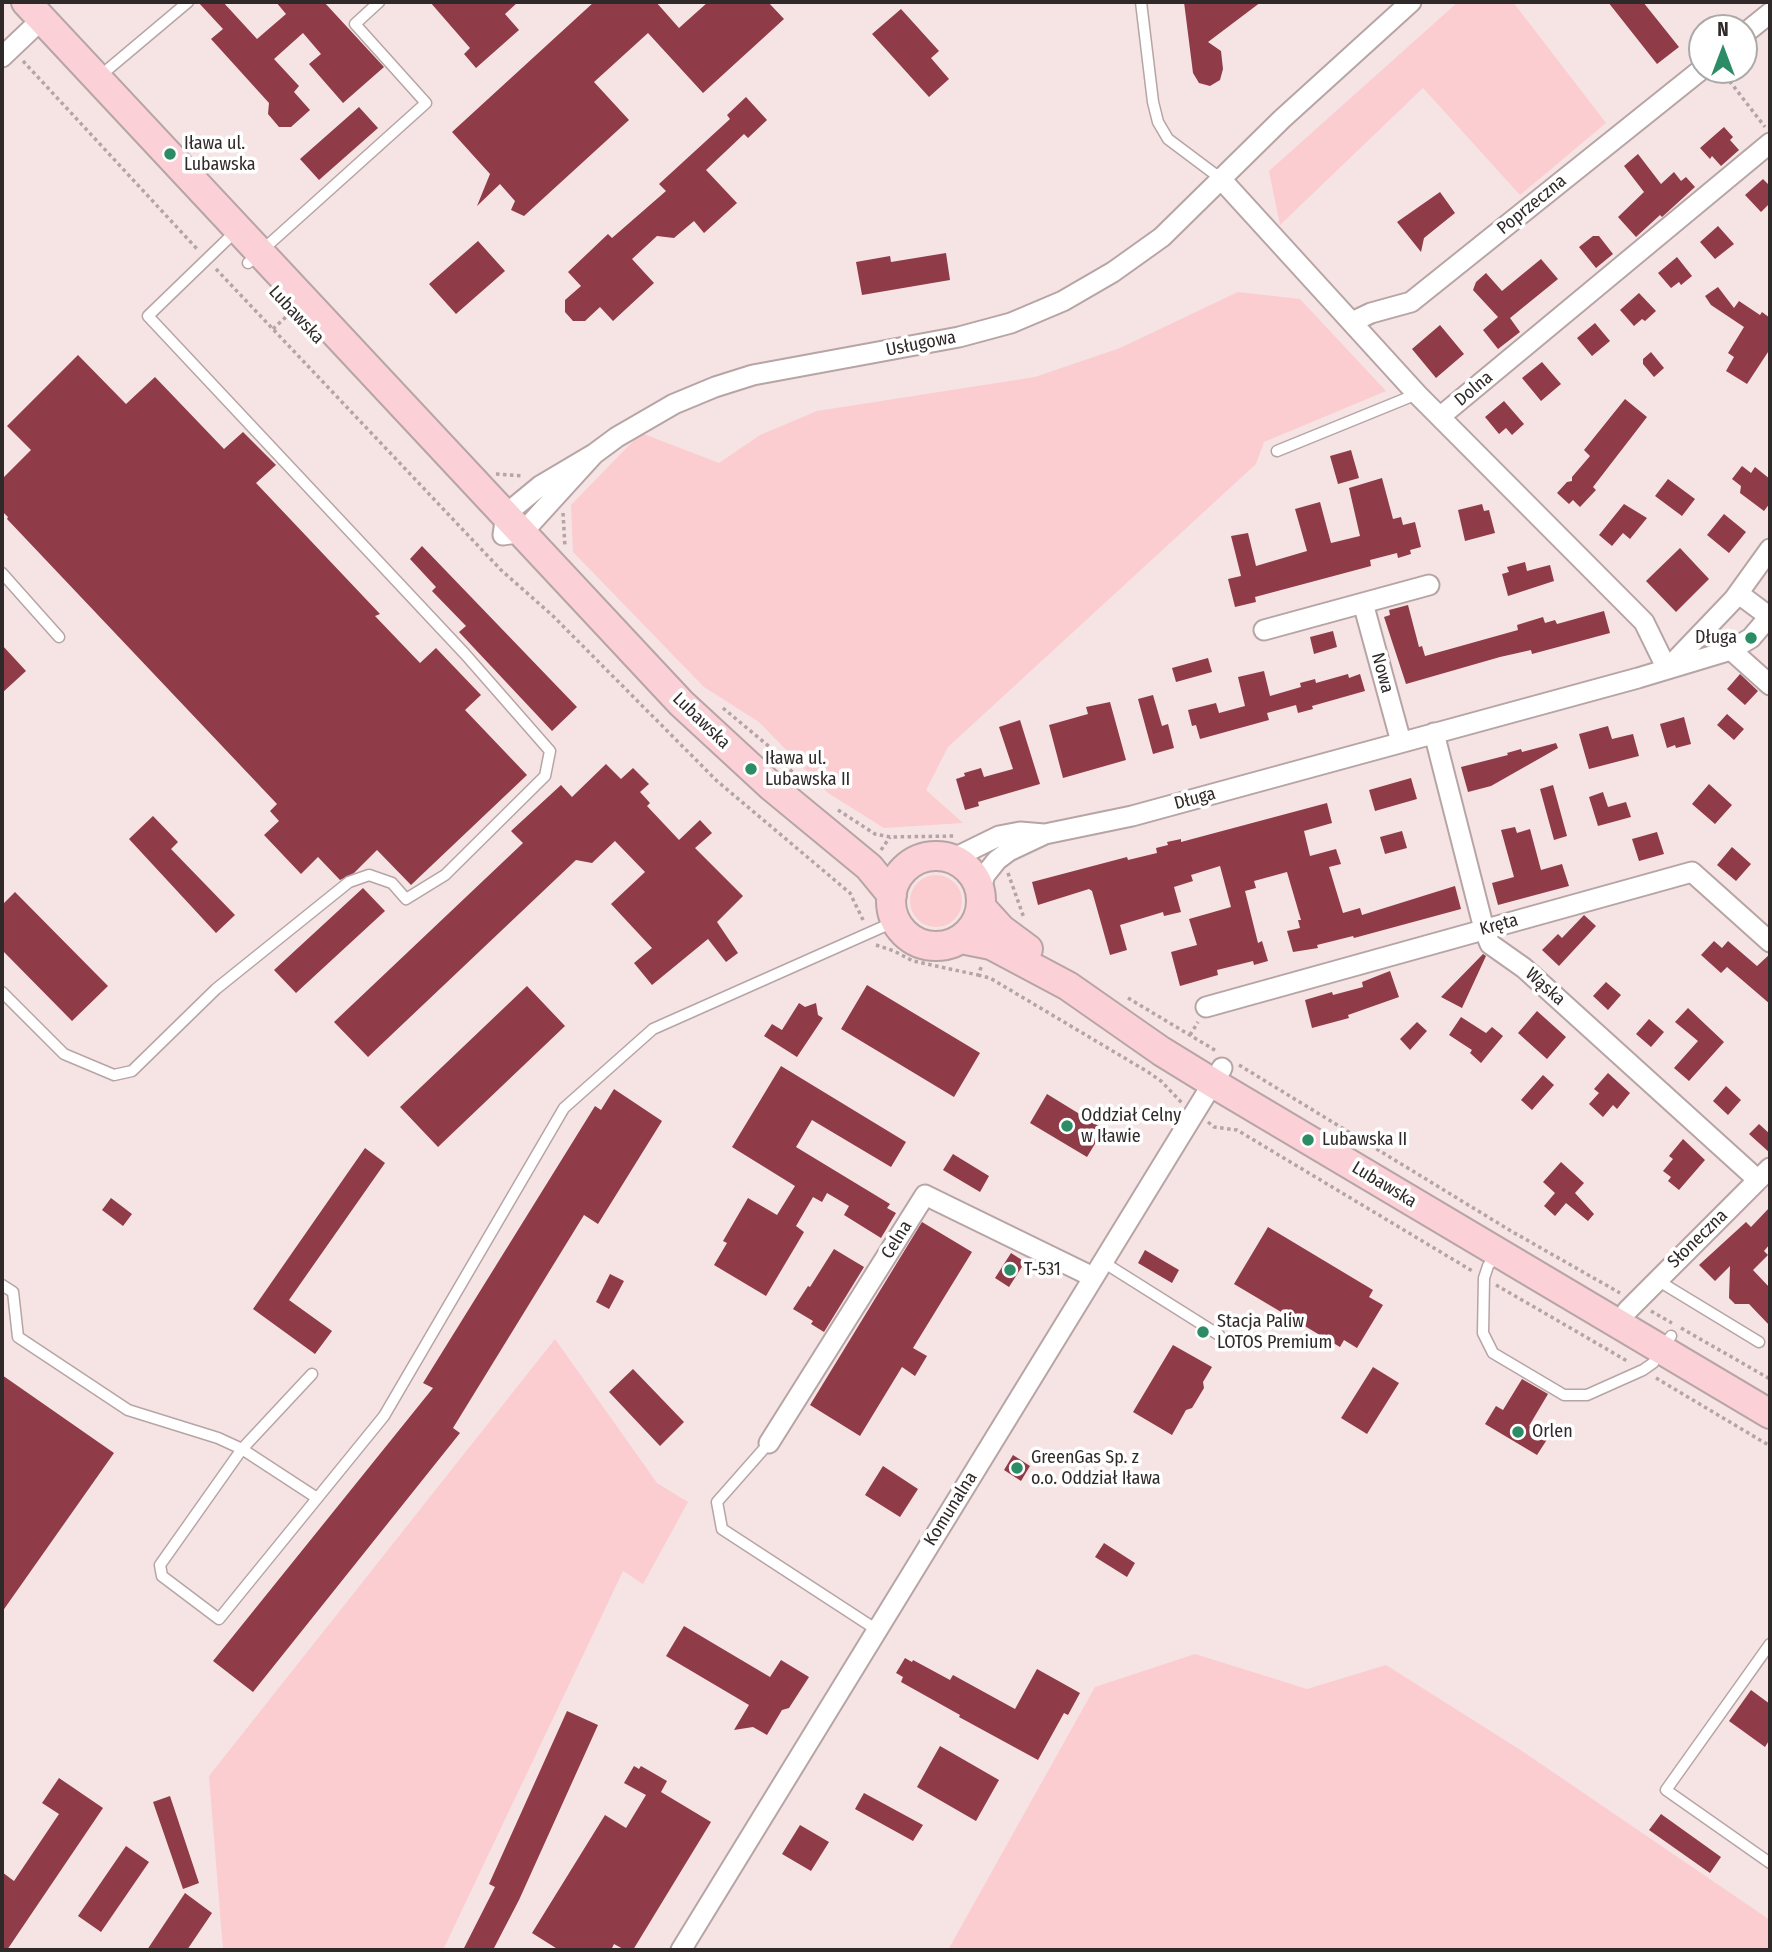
<!DOCTYPE html>
<meta charset="utf-8">
<style>
body{margin:0}
#map{position:relative;width:1772px;height:1952px;overflow:hidden;background:#f6e3e4;font-family:"Fira Sans Condensed",sans-serif}
canvas{display:block}
.frame{position:absolute;inset:0;border:4px solid #302929;pointer-events:none}
.north{position:absolute;left:1688px;top:14px;width:70px;height:70px;box-sizing:border-box;background:#fff;border:2px solid #aca9a9;border-radius:50%;rotate:0deg;font-size:19px;font-weight:700;line-height:28px;text-align:center;color:#302929}
.north::after{content:'';display:block;margin:auto;width:24px;height:32px;background:#2b8c66;clip-path:polygon(50% 0,100% 100%,50% 72%,0 100%)}
</style>
<div id="map">
<canvas width="1772" height="1952"></canvas>
<div class="frame"></div>
<div class="north">N</div>
</div>
<script>
const c = document.querySelector('canvas').getContext('2d');
c.lineJoin = 'round';
function fill(path, color) { c.fillStyle = color; c.fill(path, 'evenodd'); }
const shape = rows => new Path2D(rows.map(r => 'M' + r).join(''));
function trace(path, color, width, dash) { c.strokeStyle = color; c.lineWidth = width; c.lineCap = dash ? 'butt' : 'round'; c.setLineDash(dash || []); c.stroke(path); }
function write(font, color, halo, rows, align = 'center') {
  c.font = font + ' "Fira Sans Condensed",sans-serif'; c.lineWidth = 7; c.setLineDash([]); c.textBaseline = 'middle'; c.strokeStyle = halo; c.fillStyle = color; for (const [text, x, y, turn = 0] of rows) {
    c.save(); c.translate(x, y); c.rotate((+turn || 0) * Math.PI / 180); c.textAlign = isNaN(turn) ? turn : align; if (halo) c.strokeText(text, 0, 0); c.fillText(text, 0, 0); c.restore();
  }
}
fill(shape([
 [1458,2,1513,2,1606,123,1520,195,1423,88,1280,225,1269,171],
 [1238,292,1300,299,1386,391,1264,442,1256,464,948,747,926,790,963,823,884,828,828,793,759,722,704,687,573,552,571,505,641,433,719,463,760,435,817,411,1035,377,1120,348],
 '910 901a26 26 0 1 1 52 0a26 26 0 1 1-52 0Z',
 [555,1339,657,1483,688,1502,643,1584,623,1571,443,1950,223,1950,209,1776],
 [1195,1654,1307,1689,1386,1665,1522,1751,1770,1920,1770,1950,948,1950,1095,1687]
]), '#fbcdd1');
fill(shape([
 [198,2,223,2,257,39,286,14,276,2,324,2,384,67,343,103,309,64,321,54,303,33,274,59,299,86,294,92,310,110,291,127,279,127,268,114,269,103,211,39,223,29],
 [430,2,518,2,505,14,519,30,476,68,464,54,470,48],
 [594,2,656,2,679,28,708,2,768,2,784,19,703,93,648,33,594,82,629,120,524,216,511,210,515,201,500,184,477,206,490,174,452,132],
 [1184,2,1261,2,1208,42,1221,51,1223,69,1220,80,1210,86,1199,83,1193,73],
 [1608,2,1643,2,1679,47,1657,64],
 [901,9,939,51,931,58,949,79,929,97,872,34],
 [746,97,767,120,748,138,744,134,706,170,737,203,704,233,694,221,674,238,657,236,632,259,654,283,613,321,600,307,585,321,573,321,565,312,565,300,581,286,568,272,608,234,612,238,666,191,659,184,730,119,727,115],
 [359,107,378,128,319,180,300,159],
 [1724,127,1733,137,1730,140,1739,150,1721,166,1712,156,1710,159,1700,148],
 [1638,154,1661,184,1674,172,1681,181,1686,177,1695,187,1662,217,1660,215,1636,237,1618,217,1644,192,1624,166],
 [1763,179,1770,186,1770,203,1761,212,1745,195],
 [1440,192,1455,213,1424,238,1421,252,1397,222],
 [1718,226,1734,244,1715,259,1700,242],
 [1593,236,1599,236,1613,254,1596,268,1579,247],
 [478,241,505,271,456,314,429,284],
 [946,253,950,280,862,295,856,262,890,256,891,262],
 [1677,257,1692,276,1681,285,1679,282,1671,288,1658,273],
 [1541,259,1558,279,1510,318,1520,332,1498,349,1483,330,1498,317,1473,290,1476,282,1486,273,1502,291],
 [1718,287,1734,308,1739,301,1760,315,1762,312,1770,318,1770,349,1747,384,1726,371,1734,357,1728,353,1744,327,1711,305,1705,296],
 [1639,293,1656,311,1645,321,1642,319,1634,326,1620,310],
 [1595,323,1610,341,1592,356,1577,338],
 [1440,325,1464,354,1436,378,1412,349],
 [1651,352,1664,368,1654,377,1643,364,1643,359],
 [78,355,126,404,155,377,224,449,243,432,276,465,256,483,380,614,375,616,420,663,436,648,481,695,465,710,527,775,411,885,377,850,354,873,340,880,318,857,301,874,264,835,279,821,270,811,277,804,7,519,8,517,2,511,2,479,31,450,7,426],
 [1542,362,1561,384,1541,401,1522,378],
 [1625,399,1647,417,1593,487,1596,490,1580,507,1573,500,1569,504,1557,493,1567,482,1572,481,1572,477,1590,456,1584,450],
 [1504,401,1524,424,1512,435,1506,428,1499,434,1485,417],
 [1351,450,1359,478,1338,484,1330,456],
 [1742,466,1751,473,1755,467,1770,479,1770,503,1764,511,1740,493,1741,486,1732,479],
 [1382,478,1393,519,1401,517,1403,525,1415,522,1421,547,1410,550,1411,554,1398,558,1397,553,1370,560,1371,566,1255,597,1256,602,1235,607,1228,579,1241,576,1231,536,1248,533,1256,566,1307,551,1295,509,1320,502,1331,543,1360,536,1349,488],
 [1668,479,1695,499,1682,516,1655,496],
 [1482,504,1484,511,1489,510,1495,533,1465,541,1458,510],
 [1624,504,1647,518,1630,539,1623,533,1612,546,1599,535],
 [1724,514,1746,532,1729,553,1707,535],
 [422,546,577,707,552,731,459,632,466,626,432,591,436,587,410,559],
 [1680,548,1709,579,1676,612,1646,581],
 [1525,562,1527,571,1550,565,1554,581,1508,596,1502,574,1509,572,1507,567],
 [1408,605,1419,647,1422,646,1425,656,1518,630,1517,625,1543,617,1545,623,1555,620,1557,624,1604,611,1610,633,1532,654,1531,650,1500,657,1406,684,1384,617,1390,615,1389,610],
 [1333,631,1337,647,1314,654,1310,637],
 [2,645,26,671,2,693],
 [1208,658,1212,672,1176,682,1172,668],
 [1264,671,1270,696,1301,687,1300,683,1315,679,1316,683,1348,674,1349,678,1360,674,1365,691,1312,706,1313,709,1298,713,1296,705,1267,713,1269,720,1200,739,1196,725,1192,726,1188,710,1216,703,1219,713,1245,706,1238,677],
 [1740,674,1758,691,1745,705,1727,689],
 [1153,695,1162,726,1168,724,1174,748,1153,754,1138,699],
 [1110,702,1126,760,1063,778,1049,725,1088,714,1086,707],
 [1727,714,1744,729,1734,740,1717,725],
 [1684,717,1691,744,1676,748,1675,745,1667,748,1660,724],
 [1020,720,1040,784,978,802,979,806,965,810,956,779,965,776,964,773,981,768,984,777,1013,769,999,727],
 [1608,726,1612,739,1633,734,1639,756,1589,769,1579,734],
 [1556,743,1558,748,1491,786,1468,792,1461,767,1508,755,1507,753,1521,749,1522,752],
 [606,764,621,779,633,768,649,784,640,792,650,803,647,806,679,840,700,820,712,833,695,848,743,896,717,922,738,953,726,962,708,939,652,985,634,963,652,948,611,904,645,872,615,841,592,863,576,860,368,1057,334,1022,523,843,511,831,561,785,572,797],
 [1411,778,1417,799,1375,811,1369,790],
 [1709,784,1732,805,1715,824,1692,804],
 [1553,785,1567,836,1554,840,1540,789],
 [1603,792,1608,807,1626,802,1631,817,1598,826,1589,797],
 [1327,803,1332,823,1304,831,1310,856,1336,849,1341,864,1329,867,1343,913,1360,908,1362,915,1455,886,1461,909,1354,938,1353,936,1317,945,1318,948,1293,952,1287,931,1300,928,1298,920,1301,920,1287,872,1254,881,1256,888,1245,891,1258,943,1262,941,1268,961,1254,965,1253,961,1217,970,1218,975,1180,986,1171,952,1197,945,1189,919,1231,907,1220,866,1191,875,1193,881,1174,887,1181,912,1164,916,1163,912,1120,925,1127,950,1110,955,1092,891,1089,889,1038,905,1032,882,1127,857,1128,860,1157,853,1156,848,1168,845,1167,842,1181,839,1181,842],
 [153,816,178,842,171,849,235,915,216,933,129,839],
 [1515,827,1517,833,1530,829,1541,870,1562,864,1569,886,1498,905,1492,883,1514,877,1501,830],
 [1402,831,1407,848,1385,854,1380,837],
 [1657,832,1664,854,1639,861,1632,839],
 [1732,847,1751,864,1736,881,1717,865],
 [363,888,385,911,296,993,274,970],
 [15,892,108,986,72,1021,2,950,2,905],
 [1584,915,1596,926,1559,966,1542,950,1558,934,1562,938],
 [1714,941,1722,948,1728,941,1757,966,1770,954,1770,1004,1727,967,1721,973,1701,955],
 [1483,954,1486,956,1462,1008,1441,997],
 [1390,971,1399,997,1348,1015,1349,1018,1312,1028,1305,1000,1332,992,1333,995,1363,987,1362,982],
 [1606,982,1621,995,1608,1010,1593,996],
 [867,985,980,1053,954,1097,841,1029],
 [527,986,565,1026,438,1147,400,1107],
 [799,1003,805,1007,816,1003,818,1015,823,1018,797,1057,764,1036,772,1024,782,1030],
 [1688,1008,1724,1042,1689,1081,1674,1068,1698,1041,1675,1022],
 [1537,1011,1566,1037,1547,1059,1518,1033],
 [1461,1017,1486,1033,1492,1027,1503,1036,1481,1063,1470,1053,1472,1050,1449,1035],
 [1649,1019,1664,1032,1651,1047,1636,1034],
 [1417,1022,1427,1031,1410,1050,1400,1039],
 [781,1066,906,1142,891,1167,812,1120,796,1147,890,1204,887,1208,896,1213,881,1238,844,1215,849,1206,827,1193,822,1202,813,1197,796,1226,804,1232,766,1296,714,1265,727,1243,723,1241,748,1198,777,1215,795,1186,732,1147],
 [1608,1073,1630,1093,1617,1109,1613,1105,1603,1117,1589,1104,1599,1093,1594,1089],
 [1543,1075,1554,1085,1532,1110,1521,1100],
 [1726,1086,1741,1100,1728,1115,1713,1101],
 [614,1089,662,1121,598,1224,584,1215,453,1428,460,1433,253,1692,213,1661,433,1388,423,1383,595,1106,601,1110],
 [1047,1094,1104,1129,1087,1157,1030,1123],
 [1759,1124,1770,1134,1770,1153,1749,1134],
 [1683,1139,1705,1160,1679,1190,1668,1181,1671,1177,1663,1171,1673,1159,1669,1156],
 [365,1148,385,1163,289,1300,332,1331,315,1354,253,1309],
 [953,1154,989,1176,980,1192,943,1170],
 [1561,1162,1584,1183,1575,1193,1594,1214,1588,1221,1566,1203,1555,1216,1544,1206,1555,1193,1543,1182],
 [111,1198,132,1214,123,1226,102,1210],
 [1770,1207,1770,1244,1764,1251,1768,1255,1753,1270,1770,1288,1770,1326,1749,1304,1735,1304,1729,1298,1730,1266,1715,1281,1699,1265,1746,1222,1751,1227],
 [922,1222,972,1252,913,1348,927,1356,915,1376,902,1367,860,1436,810,1405],
 [1268,1227,1373,1290,1369,1297,1383,1305,1357,1348,1344,1340,1340,1347,1234,1284],
 [834,1249,864,1267,824,1332,811,1324,813,1321,793,1309,808,1286,810,1287],
 [1145,1250,1179,1270,1172,1283,1138,1263],
 [1011,1253,1025,1262,1009,1287,995,1278],
 [610,1274,624,1281,609,1309,596,1302],
 [1173,1345,1212,1367,1203,1382,1204,1388,1192,1408,1186,1410,1172,1435,1133,1412],
 [1373,1367,1399,1383,1367,1434,1341,1418],
 [633,1369,684,1422,660,1446,609,1392],
 [2,1375,114,1453,2,1612],
 [1522,1379,1548,1394,1529,1426,1548,1438,1537,1455,1485,1424,1496,1406,1503,1410],
 [1013,1455,1030,1466,1021,1481,1004,1470],
 [883,1466,918,1489,900,1517,865,1495],
 [1104,1543,1135,1563,1127,1577,1095,1557],
 [684,1626,770,1677,781,1660,809,1677,789,1708,782,1710,767,1735,753,1727,734,1730,749,1705,666,1656],
 [905,1658,912,1662,913,1660,950,1680,953,1675,1015,1709,1037,1669,1080,1693,1068,1715,1064,1713,1038,1760,959,1717,960,1715,901,1682,903,1677,896,1673],
 [1751,1690,1770,1704,1770,1739,1765,1747,1729,1721],
 [567,1711,598,1725,519,1900,493,1950,463,1950,495,1887,489,1884],
 [940,1746,999,1780,976,1821,917,1787],
 [634,1766,639,1769,641,1766,667,1781,661,1792,711,1822,633,1950,625,1950,614,1944,611,1950,559,1950,532,1933,605,1815,626,1828,646,1795,624,1783],
 [59,1778,103,1808,7,1950,2,1950,2,1872,14,1881,59,1814,42,1803],
 [864,1793,923,1825,913,1841,855,1809],
 [170,1796,199,1883,183,1889,153,1802],
 [1661,1814,1721,1857,1710,1873,1649,1830],
 [800,1825,829,1842,811,1871,782,1854],
 [126,1846,149,1862,101,1932,78,1916],
 [185,1893,212,1913,187,1950,147,1950]
]), '#8f3b48');
const lane = shape([
 [1141,2,1153,102,1158,122,1168,139,1220,178],
 [100,76,188,2],
 [248,263,426,103,355,24,379,2],
 [1277,451,1417,394],
 [2,573,59,637],
 [2,992,64,1054,114,1075,132,1071,216,989,349,882,369,875,392,883,406,899,445,875,545,776,550,751,465,654,148,316,236,231],
 [1496,1254,1488,1266,1484,1278,1483,1333,1493,1353,1564,1395,1587,1395,1643,1370,1653,1363,1671,1336],
 [1103,1262,1219,1335],
 [1657,1280,1759,1342],
 [2,1285,13,1292,18,1337,128,1410,218,1438,242,1449,317,1498],
 [312,1374,242,1449,160,1565,162,1576,219,1619,384,1416,564,1108,653,1029,896,921],
 [769,1443,717,1502,722,1529,877,1630],
 [1770,1644,1666,1790,1770,1863]
]);
const street = shape([
 [1744,34,1770,13],
 [2,57,42,19],
 [1220,178,1417,394,1644,622,1667,669],
 [1352,322,1371,313,1411,302,1702,69],
 [1441,416,1770,143],
 [594,454,523,532,503,535,506,514,540,486,594,454,617,437,674,404,715,387,753,375,959,337,1011,323,1063,301,1113,272,1162,237,1282,119,1411,2],
 [1739,594,1770,617],
 [1363,603,1401,742],
 [1264,630,1429,585],
 [1731,650,1770,685],
 [1670,666,1734,599,1770,549],
 [1434,733,1484,929,1490,944,1524,968,1758,1180],
 [952,859,999,836,1020,832,1044,834],
 [980,890,985,875,997,860,1009,851,1045,834,1132,816,1638,678,1731,650,1751,638,1769,617],
 [1206,1007,1692,872,1770,942],
 [1627,1311,1770,1168],
 [769,1443,925,1195,1093,1277],
 [681,1950,1222,1068]
]);
const secondary = shape([
 [26,2,681,703,772,787,869,867,892,895],
 '891 901a45 45 0 1 1 90 0a45 45 0 1 1-90 0Z',
 [981,907,1001,929,1028,949],
 [961,939,991,945,1068,986,1161,1051,1213,1083,1770,1414]
]);
trace(lane, '#b7a5a6', 13);
trace(street, '#b7a5a6', 23);
trace(secondary, '#b7a5a6', 32);
trace(shape([
 [23,61,198,250],
 [1721,70,1765,127],
 [216,269,501,570,553,616,717,781,850,893,864,922],
 [273,329,290,313],
 [496,474,523,476],
 [563,513,565,547],
 [723,708,772,749,794,774],
 [838,810,875,834,890,837,955,836],
 [881,850,890,837],
 [1008,873,1024,918],
 [876,945,894,951,913,961,978,975,982,965],
 [978,975,990,978,1148,1072,1161,1081,1182,1103],
 [1128,998,1218,1052],
 [1190,1035,1198,1022],
 [1239,1065,1511,1231,1620,1293],
 [1208,1122,1214,1127,1237,1130,1474,1272],
 [1496,1285,1629,1362],
 [1651,1311,1672,1323],
 [1681,1328,1770,1379],
 [1656,1378,1770,1446]
]), '#b3a4a5', 3.5, [3.5, 3.5]);
trace(lane, '#fff', 10);
trace(street, '#fff', 19);
trace(secondary, '#fbd0d7', 28);
for (const [x, y, r, color] of [
 [170,154,7,"#2b8c66"],
 [1751,638,7,"#2b8c66"],
 [751,769,7,"#2b8c66"],
 [1067,1126,7,"#2b8c66"],
 [1308,1140,7,"#2b8c66"],
 [1010,1270,7,"#2b8c66"],
 [1203,1332,7,"#2b8c66"],
 [1518,1432,7,"#2b8c66"],
 [1017,1468,7,"#2b8c66"]
]) { const dot = new Path2D(); dot.arc(x, y, r, 0, 2 * Math.PI); c.fillStyle = color; c.fill(dot); trace(dot, '#fff', 2.5); }
write('18px', '#302929', '#fff', [
 ["Iława ul.",184,144],
 ["Lubawska",184,165],
 ["Długa",1737,638,"right"],
 ["Iława ul.",765,759],
 ["Lubawska II",765,780],
 ["Oddział Celny",1081,1116],
 ["w Iławie",1081,1137],
 ["Lubawska II",1322,1140],
 ["T-531",1024,1270],
 ["Stacja Paliw",1217,1322],
 ["LOTOS Premium",1217,1343],
 ["Orlen",1532,1432],
 ["GreenGas Sp. z",1031,1458],
 ["o.o. Oddział Iława",1031,1479]
], 'left');
write('18px', '#302929', '#fff', [
 ["Poprzeczna",1532,205,-39],
 ["Lubawska",296,315,47],
 ["Usługowa",921,344,-11],
 ["Dolna",1474,389,-40],
 ["Nowa",1382,673,75],
 ["Lubawska",701,721,44],
 ["Długa",1195,799,-15],
 ["Kręta",1499,925,-15],
 ["Wąska",1545,987,42],
 ["Lubawska",1384,1185,31],
 ["Słoneczna",1698,1239,-44],
 ["Celna",897,1240,-58],
 ["Komunalna",951,1509,-58]
]);
</script>
